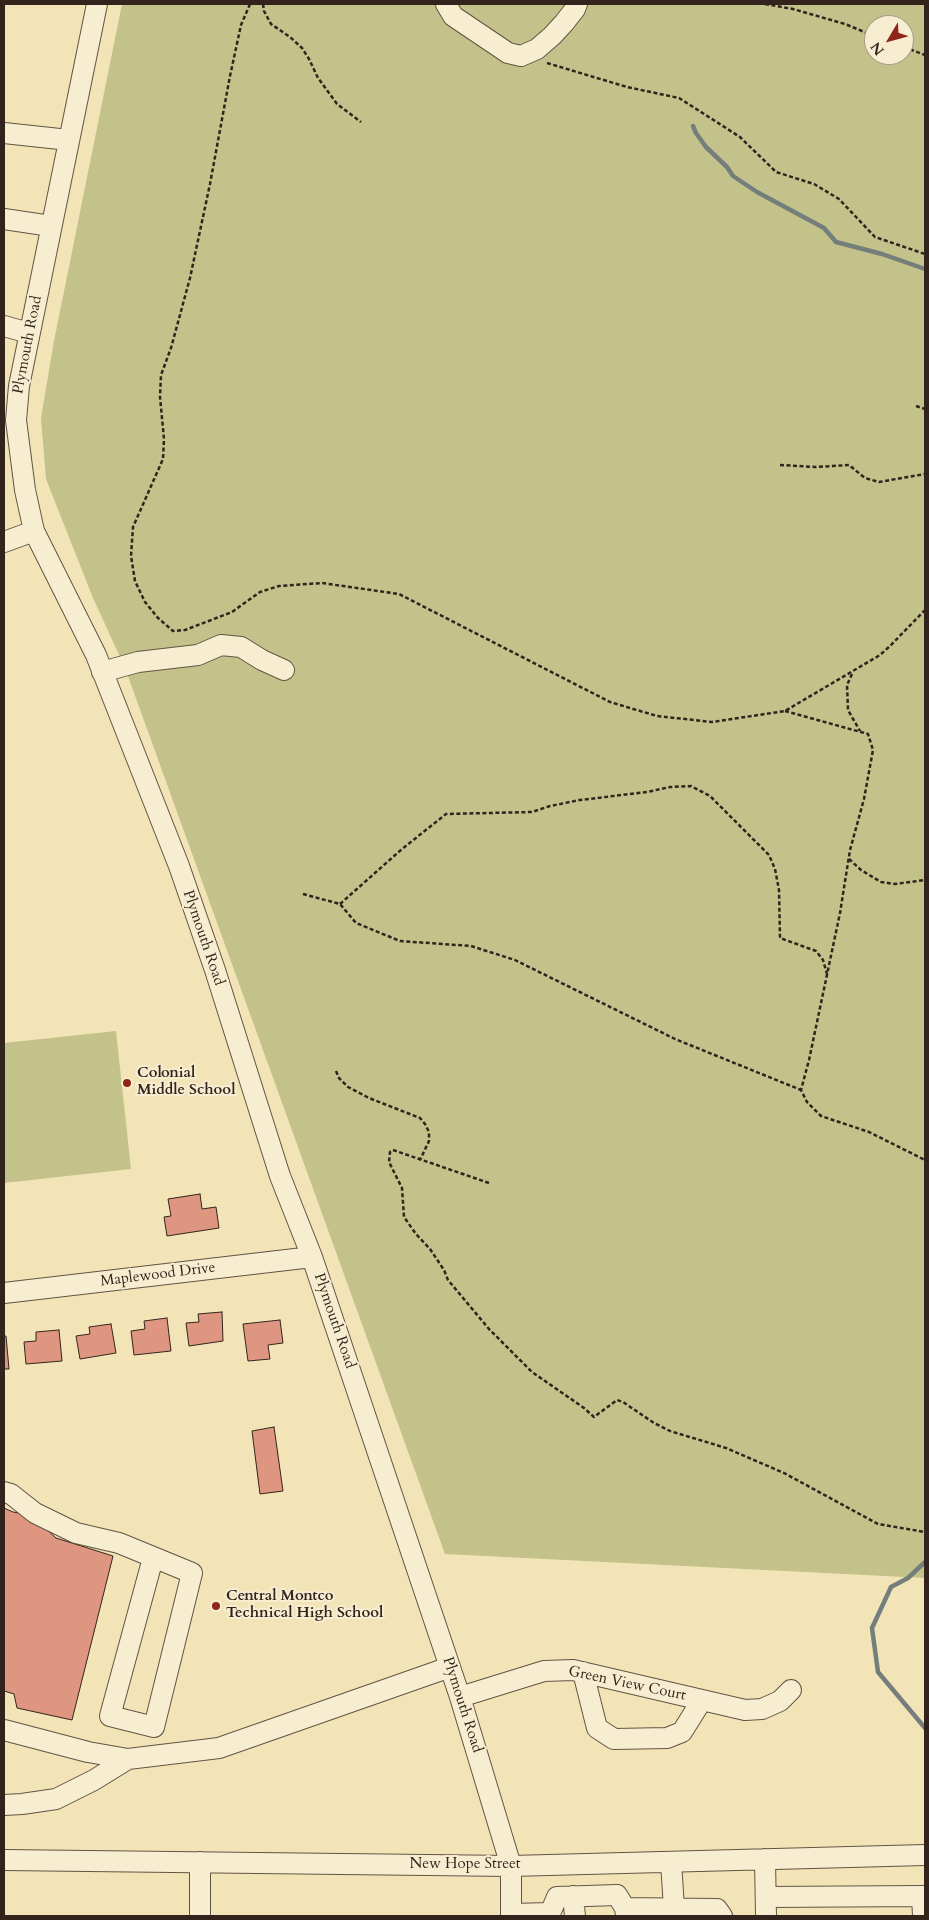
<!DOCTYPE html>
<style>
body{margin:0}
#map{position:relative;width:929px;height:1920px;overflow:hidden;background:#f3e4b8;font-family:Cardo,serif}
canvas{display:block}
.frame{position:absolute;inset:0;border:5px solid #32241c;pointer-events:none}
.north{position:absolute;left:864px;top:15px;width:50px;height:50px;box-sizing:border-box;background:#f7edd1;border:1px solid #a89d89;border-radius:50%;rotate:233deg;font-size:14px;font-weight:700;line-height:20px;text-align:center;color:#32241c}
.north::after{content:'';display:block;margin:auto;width:18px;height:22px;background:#8f2418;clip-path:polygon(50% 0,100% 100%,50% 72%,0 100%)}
</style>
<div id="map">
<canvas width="929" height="1920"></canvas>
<div class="frame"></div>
<div class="north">N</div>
</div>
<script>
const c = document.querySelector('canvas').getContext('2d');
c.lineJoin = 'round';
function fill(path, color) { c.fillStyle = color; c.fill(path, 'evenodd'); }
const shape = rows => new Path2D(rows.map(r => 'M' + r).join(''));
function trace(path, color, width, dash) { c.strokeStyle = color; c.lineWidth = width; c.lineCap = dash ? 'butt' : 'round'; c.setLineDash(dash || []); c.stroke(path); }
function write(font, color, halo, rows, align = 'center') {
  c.font = font + ' Cardo,serif'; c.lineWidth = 4; c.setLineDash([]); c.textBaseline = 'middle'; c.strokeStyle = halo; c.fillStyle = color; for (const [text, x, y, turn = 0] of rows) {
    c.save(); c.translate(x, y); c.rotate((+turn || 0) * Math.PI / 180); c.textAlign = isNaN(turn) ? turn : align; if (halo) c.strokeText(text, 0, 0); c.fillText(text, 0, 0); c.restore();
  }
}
fill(shape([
 [122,4,925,4,925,1578,445,1554,125,668,93,598,46,479,41,418,54,341],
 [874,25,904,25,904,55,874,55],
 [116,1031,131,1169,4,1183,4,1043]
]), '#c2c28a');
trace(shape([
 [693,126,696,133,706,147,727,167,733,176,757,192,824,228,836,242,882,254,925,269],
 [925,1562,908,1578,891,1587,872,1628,878,1672,925,1728]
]), '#747f7b', 4.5);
const building = shape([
 [200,1194,202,1209,216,1207,219,1228,167,1236,164,1217,171,1216,168,1199,200,1194],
 [222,1312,223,1341,189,1346,186,1323,199,1322,198,1314,222,1312],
 [167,1318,171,1351,134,1355,131,1331,145,1329,144,1321,167,1318],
 [280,1320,283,1343,268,1345,270,1359,248,1361,243,1324,280,1320],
 [111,1324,116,1353,80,1359,76,1336,90,1334,89,1327,111,1324],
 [59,1330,62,1361,26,1364,24,1342,36,1341,36,1332,59,1330],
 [4,1336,6,1336,9,1369,4,1369,4,1336],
 [274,1427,283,1491,260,1494,252,1431,274,1427],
 [4,1508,13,1512,31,1515,56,1538,113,1556,72,1720,17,1708,14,1694,4,1691,4,1508]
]);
fill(building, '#df9680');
trace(building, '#32241c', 1);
const minor = shape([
 [97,4,19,386,16,420,25,490,34,531,96,655,179,866,215,970,280,1176,312,1257,460,1697,511,1866,511,1916],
 [446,4,453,16,508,53,521,56,537,49,552,36,564,23,575,9,577,4],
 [4,133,69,140],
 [4,219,51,226],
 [4,326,29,333],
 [4,542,34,531],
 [102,672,138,662,198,655,221,645,241,647,262,660,284,670],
 [4,1293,312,1257],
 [4,1492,11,1494,35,1513,76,1533,119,1543,192,1573,154,1727,110,1716,153,1558],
 [583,1672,597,1728,614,1739,667,1738,682,1732,702,1700],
 [460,1697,544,1671,573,1670,745,1710,762,1709,780,1701,791,1690],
 [4,1730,88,1752,128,1759,219,1748,450,1667],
 [4,1805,22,1804,56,1799,94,1780,128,1759],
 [765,1859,766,1916],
 [4,1860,511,1866,925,1855],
 [671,1862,674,1908],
 [573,1896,575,1916],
 [922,1896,923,1916],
 [766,1897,925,1896],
 [625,1908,717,1909,722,1916],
 [511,1914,549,1913],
 [200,1916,200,1862],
 [549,1916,557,1897,617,1895,625,1908,626,1916]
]);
trace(minor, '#625443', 22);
trace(shape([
 [250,4,241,25,230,76,210,184,190,278,171,348,161,375,160,397,164,439,163,459,133,527,131,556,135,581,145,602,158,618,173,631,185,630,232,612,260,592,279,586,322,583,399,594,610,702,657,716,712,722,785,711,880,655,890,646,925,610],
 [263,4,264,11,271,24,290,37,302,48,309,59,318,78,337,104,361,122],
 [765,4,793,9,845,24,874,36],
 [904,47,925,55],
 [547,63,627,87,679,98,740,137,776,172,814,184,839,199,875,237,925,254],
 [916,406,925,409],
 [780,465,815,467,849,465,865,478,879,482,925,474],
 [852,674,847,685,848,710,860,731],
 [785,711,868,734,873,750,864,799,850,850,840,913,809,1060,801,1090,807,1102,821,1116,869,1132,925,1160],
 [849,859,861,870,881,882,895,884,925,880],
 [303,894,340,904,356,923,400,941,471,946,515,960,675,1039,801,1090],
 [340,904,402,849,446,814,532,812,550,806,580,800,647,792,670,787,691,786,710,796,769,855,775,869,779,890,780,938,816,951,823,960,827,974],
 [336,1071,339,1078,348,1087,369,1098,420,1118,425,1124,429,1132,429,1141,420,1160],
 [489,1183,393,1150,390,1152,389,1162,402,1188,404,1217,416,1234,430,1249,444,1270,448,1280,489,1329,532,1372,584,1408,594,1417,617,1400,623,1402,654,1423,670,1431,726,1448,784,1473,878,1524,925,1532]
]), '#32241c', 2.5, [4, 2.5]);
trace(minor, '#f7edd1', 20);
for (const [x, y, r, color] of [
 [127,1083,5,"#8f2418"],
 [216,1606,5,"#8f2418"]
]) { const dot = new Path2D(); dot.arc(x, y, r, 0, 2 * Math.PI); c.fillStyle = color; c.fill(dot); trace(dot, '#f7edd1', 2); }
write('15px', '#32241c', '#f7edd1', [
 ["Plymouth Road",28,345,-79],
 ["Plymouth Road",203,938,71],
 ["Maplewood Drive",158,1275,-7],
 ["Plymouth Road",334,1321,71],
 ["Green View Court",627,1684,12],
 ["Plymouth Road",462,1705,72],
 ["New Hope Street",465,1865]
]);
write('bold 15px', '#32241c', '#f7edd1', [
 ["Colonial",137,1074],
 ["Middle School",137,1091],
 ["Central Montco",226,1597],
 ["Technical High School",226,1614]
], 'left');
</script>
